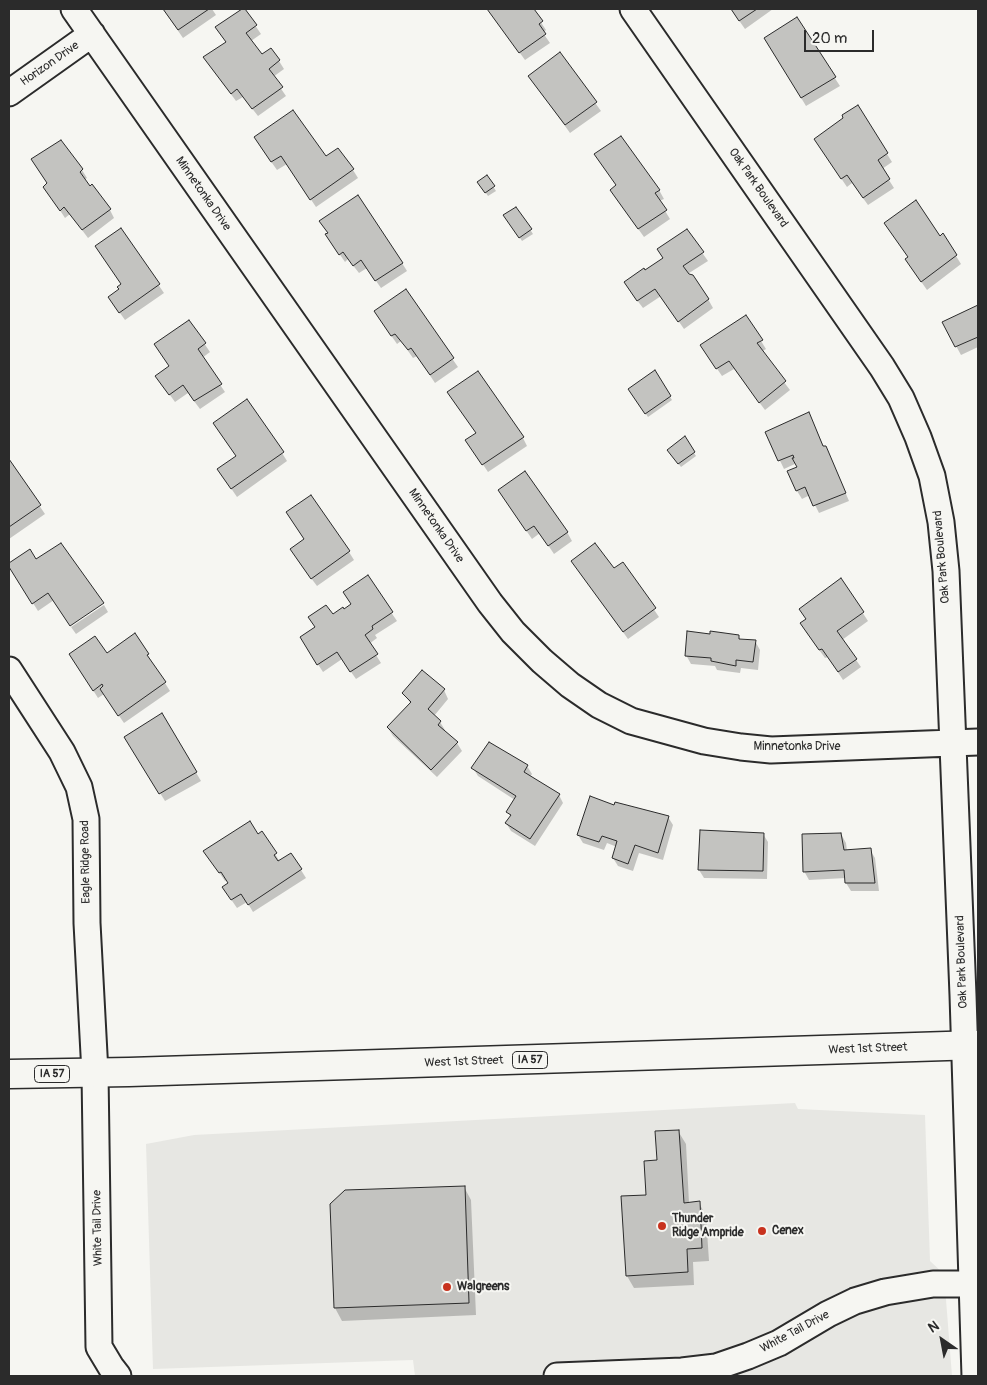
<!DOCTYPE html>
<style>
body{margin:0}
#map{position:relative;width:987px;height:1385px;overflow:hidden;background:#f6f6f2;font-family:Pangolin,sans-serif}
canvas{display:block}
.frame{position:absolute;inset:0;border:10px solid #2b2b2b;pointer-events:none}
.north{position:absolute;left:917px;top:1315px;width:50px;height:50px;-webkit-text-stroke:4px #f6f6f2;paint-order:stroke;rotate:327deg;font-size:14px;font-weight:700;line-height:20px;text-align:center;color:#2b2b2b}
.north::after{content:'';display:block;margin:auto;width:18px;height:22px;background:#2b2b2b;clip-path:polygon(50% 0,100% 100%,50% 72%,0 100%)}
.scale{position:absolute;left:804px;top:30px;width:70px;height:22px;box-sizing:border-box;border:2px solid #2b2b2b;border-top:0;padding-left:6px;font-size:15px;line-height:18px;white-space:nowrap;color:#2b2b2b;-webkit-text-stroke:4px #f6f6f2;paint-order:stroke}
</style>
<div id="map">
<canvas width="987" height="1385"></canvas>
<div class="frame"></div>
<div class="north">N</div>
<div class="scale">20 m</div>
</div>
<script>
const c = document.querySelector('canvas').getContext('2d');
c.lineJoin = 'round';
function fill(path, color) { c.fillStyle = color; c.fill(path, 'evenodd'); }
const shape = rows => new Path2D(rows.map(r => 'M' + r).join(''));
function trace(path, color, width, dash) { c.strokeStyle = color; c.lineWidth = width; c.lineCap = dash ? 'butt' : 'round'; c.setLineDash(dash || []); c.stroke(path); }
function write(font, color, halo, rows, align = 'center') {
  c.font = font + ' Pangolin,sans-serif'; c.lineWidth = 4; c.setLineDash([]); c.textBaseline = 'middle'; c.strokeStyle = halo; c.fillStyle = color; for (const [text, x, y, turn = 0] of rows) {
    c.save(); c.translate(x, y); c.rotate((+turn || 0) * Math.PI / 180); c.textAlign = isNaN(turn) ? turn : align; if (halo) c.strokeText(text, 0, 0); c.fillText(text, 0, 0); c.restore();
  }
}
fill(shape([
 [795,1103,798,1109,925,1115,930,1261,944,1274,952,1376,415,1376,413,1360,153,1369,146,1144,194,1135]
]), '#e7e7e3');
fill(shape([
 [163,9,212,9,216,15,183,38],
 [244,9,261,34,251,41,262,56,279,61,284,69,273,77,286,96,258,116,243,97,236,101,210,66,227,43,217,27],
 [488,9,532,9,546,30,543,33,550,43,525,60],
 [731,9,773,9,745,29],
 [796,19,840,86,806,106,765,38],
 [560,54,601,111,570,133,535,84],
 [857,106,892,162,882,169,894,188,868,205,852,183,847,187,820,147,844,119],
 [61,142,82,170,87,178,84,180,110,210,114,218,88,238,70,214,65,218,50,195,48,184],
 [260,146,325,157,353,170,358,178,316,207,287,164,277,170],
 [487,177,496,191,488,196,481,186],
 [617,186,659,190,664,199,659,201,670,219,644,237,616,198],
 [516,208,533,234,522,241,505,215],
 [121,230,164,293,125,320,115,306,122,285],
 [686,230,708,261,686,275,708,299,713,308,684,329,661,296,643,308,630,291,664,259],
 [939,237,956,256,961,264,927,290,906,260],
 [332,243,402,263,407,271,381,288,367,268,359,273,348,259,345,262],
 [405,291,458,367,435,383,417,356,413,358,401,341,397,344,375,312],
 [978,306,978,347,961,355,943,322],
 [189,321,210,352,202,358,225,392,200,409,188,393,175,402,162,384],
 [761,341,766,349,761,352,790,390,765,410,734,369,722,376,707,354],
 [655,372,672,400,648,417,632,393],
 [809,414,824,447,830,456,849,501,819,513,810,495,802,499,797,491,799,467,797,463,784,469,766,432],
 [523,438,527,446,488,472,472,448],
 [684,438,696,456,681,467,671,454],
 [282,453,287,461,237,497,224,478],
 [9,461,45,514,9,539],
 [504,498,567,532,572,541,554,554,540,533,532,539],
 [29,551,54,600,38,611,9,565],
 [349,552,354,560,317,586,296,558],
 [572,561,614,570,623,564,659,617,628,639],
 [367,577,397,621,375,635,377,638,369,644,381,663,356,679,342,659,323,672,306,646,332,616,344,611,352,605],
 [841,580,868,621,842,640,861,667,843,680,828,657,825,658,806,632,807,620],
 [104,605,108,612,76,634,71,627],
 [135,635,170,691,124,723,104,694,98,698,75,662,107,655],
 [711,635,738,636,741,640,755,641,760,650,758,670,741,668,740,673,717,670,715,666,691,664,686,655],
 [444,690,448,699,434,716,440,722,445,730,444,732,457,743,462,751,437,777,393,736,388,728,411,704,404,694],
 [162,715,201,781,165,801,130,745],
 [527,766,532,774,530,777,559,795,563,803,535,846,511,831,506,823,511,818,508,812,515,800,478,776,473,768],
 [615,806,668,817,673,825,663,860,639,853,633,871,618,866,613,858,617,847,607,843,604,850,583,843,578,835],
 [763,834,768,842,767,879,704,878,699,870],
 [841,834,846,843,847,851,870,850,875,858,879,891,851,891,846,883,846,878,809,880,804,871],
 [258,835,275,854,280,862,291,854,306,878,253,912,247,902,237,908,228,895,229,883,227,880,225,881,210,859],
 [678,1131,686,1144,689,1203,699,1203,706,1216,709,1261,693,1262,694,1285,634,1288,627,1276,648,1196,658,1161],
 [464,1187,471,1200,476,1315,342,1321,335,1308]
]), '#0003');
const building = shape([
 [163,9,209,9,178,30,163,9],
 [242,9,245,9,257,25,246,33,262,54,271,48,280,60,269,69,283,87,252,109,237,89,231,94,203,57,226,42,215,27,242,9],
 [487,9,534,9,543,21,539,24,546,34,519,53,487,9],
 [731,9,757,9,739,21,731,9],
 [797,17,836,77,801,98,764,38,797,17],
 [560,52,597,102,565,125,528,76,560,52],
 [858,105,888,153,878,160,890,179,863,198,847,175,841,179,814,139,843,118,842,115,858,105],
 [293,110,326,156,338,148,354,169,310,200,281,156,271,162,254,137,293,110],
 [621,136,660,190,655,193,667,210,638,229,610,190,616,185,594,154,621,136],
 [61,140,83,169,80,172,90,186,92,184,111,209,82,230,64,207,60,211,43,187,47,183,31,159,61,140],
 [487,175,495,186,485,193,477,182,487,175],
 [358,195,403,263,375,281,361,260,353,266,343,252,339,255,325,234,328,233,319,221,358,195],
 [916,200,940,236,943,233,957,255,921,282,905,259,908,257,884,223,916,200],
 [516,207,532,229,519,238,503,215,516,207],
 [121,228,160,284,119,313,108,297,119,289,117,287,121,284,95,246,121,228],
 [687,229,704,252,683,266,689,274,693,275,709,299,678,322,655,289,637,301,624,282,644,268,645,270,663,258,657,249,687,229],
 [406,289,454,358,430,375,411,348,408,350,395,334,391,336,374,311,406,289],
 [978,305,978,337,955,347,942,322,978,305],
 [746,315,763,340,757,343,786,381,759,403,729,361,716,369,700,345,746,315],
 [189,320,206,343,198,349,222,384,194,401,183,385,169,395,155,376,169,366,154,344,189,320],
 [655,370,671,396,645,414,628,389,655,370],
 [478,371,524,437,482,465,465,440,476,433,447,392,478,371],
 [247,399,284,452,231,489,217,469,236,456,213,423,247,399],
 [809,412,823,446,826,446,846,493,813,506,805,487,796,491,787,471,797,467,792,458,794,458,793,455,778,461,765,432,809,412],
 [685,436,695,452,678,464,667,450,685,436],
 [9,459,41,505,9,527,9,459],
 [525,471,568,532,548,546,534,526,526,531,498,490,525,471],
 [311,495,350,551,311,579,290,549,304,539,286,512,311,495],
 [61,543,104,603,70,626,48,593,32,604,9,567,9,563,30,549,36,559,61,543],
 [595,543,614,568,623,562,656,608,623,632,571,561,595,543],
 [368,575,393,612,372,626,373,629,365,635,378,654,350,672,337,652,317,665,300,637,315,627,308,617,326,605,333,614,343,607,344,609,351,604,343,592,368,575],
 [841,578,864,612,837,631,857,659,838,672,822,649,819,650,800,623,806,619,799,609,841,578],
 [687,631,710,634,710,631,739,635,739,639,756,640,753,662,736,660,736,666,711,661,711,658,685,656,687,631],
 [135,633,149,654,147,655,166,682,118,716,100,689,103,686,102,684,93,691,69,654,95,636,107,653,135,633],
 [422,670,445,689,428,709,441,721,438,725,458,742,431,770,387,727,411,702,402,693,422,670],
 [162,713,197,772,159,794,124,737,162,713],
 [489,742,528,765,524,772,560,794,530,839,505,823,511,815,506,812,516,796,471,768,489,742],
 [590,796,614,805,615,802,669,816,658,853,635,845,628,864,612,858,617,841,602,836,599,842,577,835,590,796],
 [250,821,258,834,262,831,277,853,274,855,278,861,291,853,302,869,248,905,241,894,231,900,222,887,228,883,221,872,219,873,203,851,250,821],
 [700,830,764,833,763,871,698,870,700,830],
 [841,833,844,850,871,848,875,883,845,883,844,870,803,872,802,834,841,833],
 [679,1130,684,1203,700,1201,702,1248,687,1249,688,1272,626,1276,621,1196,646,1195,644,1161,657,1160,655,1131,679,1130],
 [465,1186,469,1303,334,1308,330,1204,345,1190,465,1186]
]);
fill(building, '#c3c3c0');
trace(building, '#2b2b2b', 1);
const street = shape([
 [74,9,490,603,513,632,542,661,570,685,599,705,631,721,704,741,741,747,771,750,978,742],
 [633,9,882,367,901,398,918,437,932,476,941,522,946,571,963,995,975,1376],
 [9,93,92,34],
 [9,670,62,752,79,787,86,819,87,923,95,1073,99,1347,111,1367,118,1376],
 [557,1376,682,1371,716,1367,748,1356,779,1343,828,1314,855,1301,885,1292,933,1284,971,1284]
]);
const primary = shape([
 [9,1074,129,1072,978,1045]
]);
trace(street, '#2b2b2b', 29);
trace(primary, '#2b2b2b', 31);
trace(street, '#f6f6f2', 25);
trace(primary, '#f6f6f2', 28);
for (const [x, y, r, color] of [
 [662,1226,5,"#c8321e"],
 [762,1231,5,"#c8321e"],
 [447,1287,5,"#c8321e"]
]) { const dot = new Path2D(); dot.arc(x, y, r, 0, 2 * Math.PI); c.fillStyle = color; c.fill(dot); trace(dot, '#f6f6f2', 2); }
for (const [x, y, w] of [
 [530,1060,35],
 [52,1074,35]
]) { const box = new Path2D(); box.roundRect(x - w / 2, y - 8.5, w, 17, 4); c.fillStyle = '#f6f6f2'; c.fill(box); trace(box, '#2b2b2b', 1); }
write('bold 11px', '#2b2b2b', null, [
 ["IA 57",530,1060],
 ["IA 57",52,1074]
]);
write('12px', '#2b2b2b', '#f6f6f2', [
 ["Horizon Drive",50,64,-35],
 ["Oak Park Boulevard",758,188,55],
 ["Minnetonka Drive",203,194,55],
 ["Minnetonka Drive",436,526,55],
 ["Oak Park Boulevard",942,557,-95],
 ["Minnetonka Drive",797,747],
 ["Eagle Ridge Road",86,862,-91],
 ["Oak Park Boulevard",962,962,-92],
 ["West 1st Street",868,1049,-2],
 ["West 1st Street",464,1062,-2],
 ["White Tail Drive",98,1228,-91],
 ["White Tail Drive",795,1332,-28]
]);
write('bold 12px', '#2b2b2b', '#f6f6f2', [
 ["Thunder",672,1219],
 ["Ridge Ampride",672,1233],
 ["Cenex",772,1231],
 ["Walgreens",457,1287]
], 'left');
</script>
